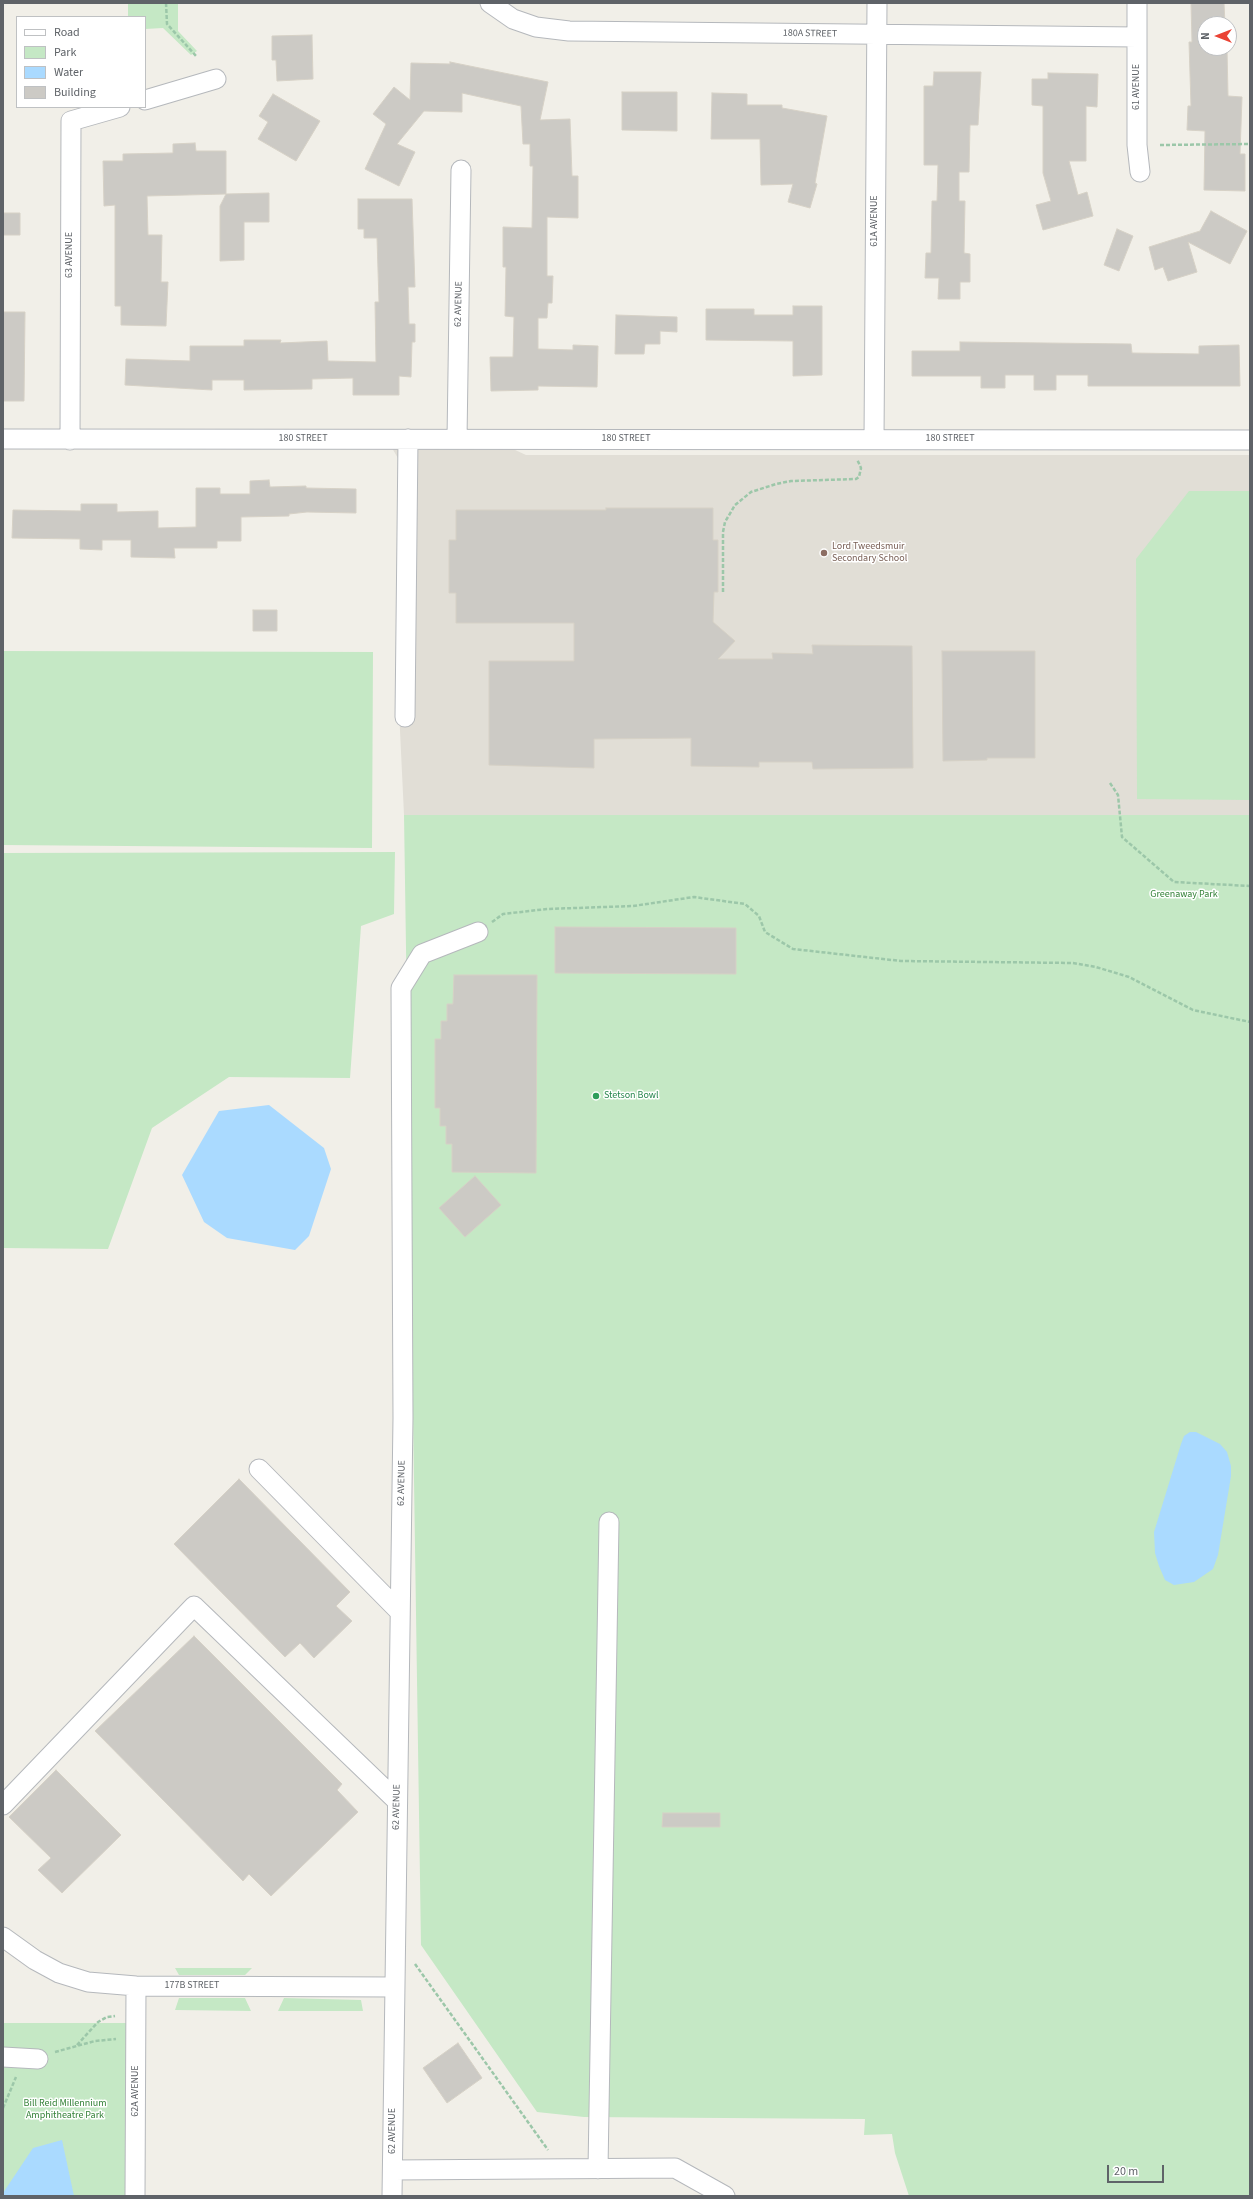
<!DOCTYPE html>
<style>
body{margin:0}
#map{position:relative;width:1253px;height:2199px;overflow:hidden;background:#f1efe8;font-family:"Source Sans 3",sans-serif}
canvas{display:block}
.frame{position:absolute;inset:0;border:4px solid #5f6368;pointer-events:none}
.legend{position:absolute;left:16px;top:16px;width:130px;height:92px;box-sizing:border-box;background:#fff;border:1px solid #bfc1c3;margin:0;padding:5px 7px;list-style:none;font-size:12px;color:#5f6368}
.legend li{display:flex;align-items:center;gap:8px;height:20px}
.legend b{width:20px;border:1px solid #bfc1c3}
.north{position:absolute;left:1197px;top:16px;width:40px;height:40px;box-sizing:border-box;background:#fff;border:1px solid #bfc1c3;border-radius:50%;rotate:270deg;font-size:11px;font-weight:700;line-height:16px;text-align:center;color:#5f6368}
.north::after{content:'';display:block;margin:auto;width:14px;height:18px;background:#ea4335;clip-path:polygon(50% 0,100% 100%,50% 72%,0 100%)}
.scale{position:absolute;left:1107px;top:2165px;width:57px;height:18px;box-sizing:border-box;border:2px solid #5f6368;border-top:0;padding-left:5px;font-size:12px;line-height:14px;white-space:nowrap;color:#5f6368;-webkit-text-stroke:3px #fff;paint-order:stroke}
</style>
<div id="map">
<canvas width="1253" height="2199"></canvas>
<div class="frame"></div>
<ul class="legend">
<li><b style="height:5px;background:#fff"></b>Road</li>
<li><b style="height:11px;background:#c5e8c5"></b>Park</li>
<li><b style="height:11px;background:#aadaff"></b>Water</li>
<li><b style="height:11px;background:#cccac5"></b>Building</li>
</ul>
<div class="north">N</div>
<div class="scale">20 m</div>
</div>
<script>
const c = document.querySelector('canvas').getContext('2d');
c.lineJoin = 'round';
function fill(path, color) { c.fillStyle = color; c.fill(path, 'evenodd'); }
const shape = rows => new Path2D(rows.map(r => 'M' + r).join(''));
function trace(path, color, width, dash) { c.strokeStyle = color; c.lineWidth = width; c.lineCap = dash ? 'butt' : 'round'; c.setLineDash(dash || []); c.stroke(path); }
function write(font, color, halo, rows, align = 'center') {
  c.font = font + ' "Source Sans 3",sans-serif'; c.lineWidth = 3; c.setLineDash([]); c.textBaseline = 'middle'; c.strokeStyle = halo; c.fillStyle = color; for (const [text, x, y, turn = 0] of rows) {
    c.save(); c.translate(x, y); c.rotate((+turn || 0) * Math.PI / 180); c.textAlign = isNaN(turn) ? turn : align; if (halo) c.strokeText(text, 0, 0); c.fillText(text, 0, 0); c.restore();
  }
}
fill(shape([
 [392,448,513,449,526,455,1250,455,1250,815,404,815,396,646,399,460]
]), '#e1ded6');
fill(shape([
 [128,3,178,3,178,31,197,51,191,55,163,28,145,29,145,17,128,17],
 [1189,491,1250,491,1250,800,1137,799,1136,559],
 [3,651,373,652,372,848,3,845],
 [404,815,1250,815,1250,2196,909,2196,895,2153,892,2134,864,2135,865,2119,584,2117,537,2112,421,1945],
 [395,852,394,914,361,926,350,1078,229,1077,152,1128,108,1249,3,1248,3,853],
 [175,1968,252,1968,245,1975,179,1975],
 [179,1998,245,1998,251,2011,175,2010],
 [284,1998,361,2000,363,2011,278,2011],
 [3,2023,128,2023,126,2196,3,2196]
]), '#c5e8c5');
fill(shape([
 [269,1105,324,1148,331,1169,309,1236,295,1250,227,1238,204,1222,182,1175,219,1111],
 [1190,1432,1196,1432,1220,1444,1227,1452,1231,1466,1231,1476,1218,1555,1213,1569,1194,1582,1174,1585,1165,1580,1159,1566,1155,1553,1154,1532,1181,1444,1184,1436],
 [62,2140,74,2196,3,2196,3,2193,33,2148]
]), '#aadaff');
const building = shape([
 [1191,3,1224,3,1225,24,1205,24,1205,48,1227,48,1228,96,1242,97,1240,154,1245,154,1245,191,1204,190,1205,131,1187,130,1188,106,1191,106,1189,42,1192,42,1191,3],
 [312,35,313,79,277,81,276,60,272,60,272,36,312,35],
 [450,62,548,82,540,120,570,119,572,176,578,176,578,218,547,217,547,276,553,276,552,303,548,303,547,318,538,318,538,349,573,350,573,345,598,346,597,387,538,386,538,390,491,391,490,357,513,357,514,317,505,316,506,267,503,267,503,227,532,228,533,166,530,166,530,144,523,144,521,106,462,93,462,112,424,111,397,144,415,152,399,186,365,169,386,124,373,114,394,87,410,100,411,63,450,64,450,62],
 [934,72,981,72,978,125,970,125,969,172,959,172,959,201,965,201,964,253,970,254,970,282,960,282,960,299,938,299,939,278,925,278,926,253,931,253,932,201,937,201,938,165,924,165,924,86,933,86,934,72],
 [1048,73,1098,74,1097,107,1086,106,1086,161,1069,161,1078,195,1087,192,1093,216,1043,230,1036,205,1051,201,1043,173,1043,106,1032,105,1032,79,1048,79,1048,73],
 [622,92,677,92,677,131,622,130,622,92],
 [712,93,747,94,747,105,782,105,782,108,827,116,815,183,817,184,810,208,788,202,793,184,761,185,760,139,711,139,712,93],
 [273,94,320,121,296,161,258,139,268,122,259,116,273,94],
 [195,143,196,151,226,151,226,194,269,193,269,222,244,222,244,260,220,261,220,206,226,194,147,196,148,235,162,235,161,282,168,282,166,326,121,325,121,306,115,306,115,205,104,206,103,161,123,161,123,154,173,153,173,144,195,143],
 [358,199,412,199,415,287,408,287,409,324,415,324,415,342,412,342,411,377,399,376,399,395,353,395,353,378,312,379,312,389,244,390,244,380,212,380,212,390,125,385,126,359,190,361,190,346,244,346,244,340,281,340,280,343,327,341,328,361,376,362,375,302,379,302,377,238,364,238,364,229,358,229,358,199],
 [1211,211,1247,231,1230,264,1188,242,1197,272,1168,281,1163,267,1155,270,1149,247,1200,231,1211,211],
 [3,213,20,213,20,235,3,235,3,213],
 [1117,229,1133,236,1119,271,1104,265,1117,229],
 [793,306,822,306,822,375,793,376,793,341,706,340,706,309,754,309,754,315,793,315,793,306],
 [3,312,25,312,24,401,3,401,3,312],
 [616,315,677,317,677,332,660,331,660,344,645,344,644,354,615,354,616,315],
 [960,342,1131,344,1132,353,1199,354,1199,346,1239,345,1240,386,1088,386,1088,375,1056,375,1056,390,1034,390,1034,375,1005,375,1005,388,981,388,981,376,912,376,912,351,960,351,960,342],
 [269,480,270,487,306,486,306,488,356,489,356,513,307,512,289,514,289,516,241,517,241,541,217,541,217,548,174,548,175,558,131,557,131,540,102,540,102,550,80,549,80,539,12,538,13,510,81,511,81,504,117,504,117,512,158,511,158,528,196,527,196,488,220,488,220,494,250,494,250,481,269,480],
 [606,508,713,508,713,540,718,540,718,592,714,592,713,622,735,641,718,659,773,659,772,653,813,654,812,645,912,646,913,768,813,769,812,762,759,762,759,767,691,766,691,738,594,739,594,768,489,765,489,661,574,661,574,623,456,623,456,593,449,593,449,540,456,540,456,510,606,510,606,508],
 [253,610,277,610,277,631,253,631,253,610],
 [942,651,1035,651,1035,758,987,758,987,760,943,761,942,651],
 [555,927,736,928,736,974,555,973,555,927],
 [454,975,537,975,536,1173,452,1172,452,1144,446,1144,446,1126,440,1126,440,1108,435,1108,435,1039,441,1039,441,1021,447,1021,447,1004,453,1004,454,975],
 [475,1176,501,1205,465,1237,439,1208,475,1176],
 [239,1479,350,1592,336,1606,352,1621,314,1658,300,1643,285,1657,174,1544,239,1479],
 [194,1636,342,1784,337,1790,358,1812,271,1896,249,1874,243,1881,95,1731,194,1636],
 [56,1770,121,1835,62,1893,38,1870,51,1858,9,1817,56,1770],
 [663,1813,720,1813,720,1827,662,1827,663,1813],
 [458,2043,482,2078,447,2103,423,2068,458,2043]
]);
fill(building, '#cccac5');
trace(building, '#d6d1c6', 1);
const minor = shape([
 [490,3,513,19,536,27,569,31,1137,37],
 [1137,3,1137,145,1140,172],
 [145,100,216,79],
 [3,439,1250,440],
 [457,439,461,170],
 [874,439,877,3],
 [70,440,71,121,120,107],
 [405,717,408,439],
 [259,1469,400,1612],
 [3,1805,194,1606,397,1801],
 [3,1937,35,1960,59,1973,88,1982,136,1986,394,1987],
 [3,2057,38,2059],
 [598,2169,609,1522],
 [393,2170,675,2168,725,2196],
 [135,2196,136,1986],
 [392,2196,403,1418,401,988,422,954,478,932]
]);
trace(minor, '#b5b8bc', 21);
trace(shape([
 [166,3,167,24,197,57],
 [1160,145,1250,144],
 [723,592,723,532,725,522,735,505,751,492,776,484,791,481,856,479,859,477,861,468,857,459],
 [1110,783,1118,795,1122,837,1174,882,1250,886],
 [492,922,503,914,547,909,633,906,694,897,745,904,759,916,765,932,793,949,901,961,1073,963,1096,967,1129,977,1193,1010,1250,1022],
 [415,1964,548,2150],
 [77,2045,98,2022,107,2017,115,2016],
 [55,2052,95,2041,116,2039],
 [3,2108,16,2077]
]), '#9cc7a9', 2.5, [4, 2]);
trace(minor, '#fff', 19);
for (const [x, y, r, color] of [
 [824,553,4,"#8d6e63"],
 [596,1096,4,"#2e9e5b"]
]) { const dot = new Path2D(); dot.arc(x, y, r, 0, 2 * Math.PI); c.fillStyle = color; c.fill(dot); trace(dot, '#fff', 1.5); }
write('10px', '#5f6368', '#fff', [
 ["180A STREET",810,34,1],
 ["61 AVENUE",1137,87,-90],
 ["61A AVENUE",875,221,-90],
 ["63 AVENUE",70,255,-90],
 ["62 AVENUE",459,304,-89],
 ["180 STREET",303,439],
 ["180 STREET",626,439],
 ["180 STREET",950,439],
 ["62 AVENUE",402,1483,-89],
 ["62 AVENUE",397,1807,-89],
 ["177B STREET",192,1986],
 ["62A AVENUE",136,2091,-90],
 ["62 AVENUE",393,2131,-90]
]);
write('10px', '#785e54', '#fff', [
 ["Lord Tweedsmuir",832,547],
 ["Secondary School",832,559]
], 'left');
write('10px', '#348238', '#fff', [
 ["Greenaway Park",1184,895],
 ["Bill Reid Millennium",65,2104],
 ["Amphitheatre Park",65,2116]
]);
write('10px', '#27864d', '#fff', [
 ["Stetson Bowl",604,1096]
], 'left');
</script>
